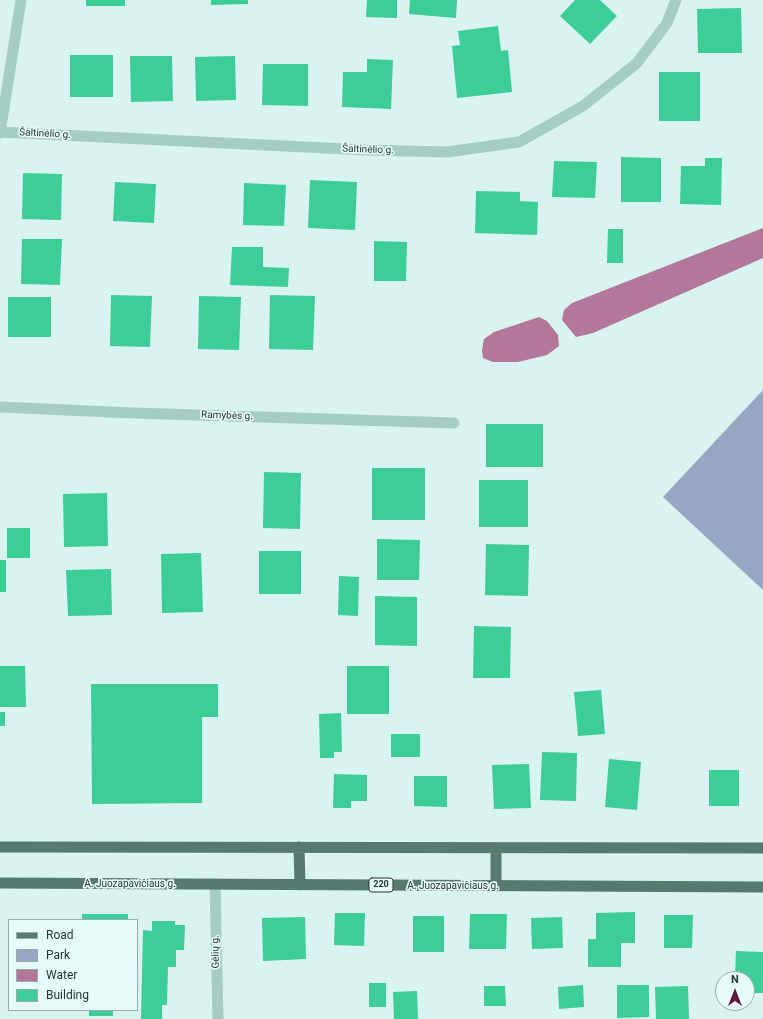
<!DOCTYPE html>
<meta charset="utf-8">
<style>
body{margin:0}
#map{position:relative;width:763px;height:1019px;overflow:hidden;background:#d9f3f0;font-family:Roboto,sans-serif}
canvas{display:block}
.legend{position:absolute;left:8px;top:919px;width:130px;height:92px;box-sizing:border-box;background:#e6faf9;border:1px solid #99aca9;margin:0;padding:5px 7px;list-style:none;font-size:12px;color:#263732}
.legend li{display:flex;align-items:center;gap:8px;height:20px}
.legend b{width:20px;border:1px solid #99aca9}
.north{position:absolute;left:715px;top:971px;width:40px;height:40px;box-sizing:border-box;background:#e6faf9;border:1px solid #99aca9;border-radius:50%;rotate:0deg;font-size:11px;font-weight:700;line-height:16px;text-align:center;color:#263732}
.north::after{content:'';display:block;margin:auto;width:14px;height:18px;background:#5b1a3e;clip-path:polygon(50% 0,100% 100%,50% 72%,0 100%)}
</style>
<div id="map">
<canvas width="763" height="1019"></canvas>
<ul class="legend">
<li><b style="height:5px;background:#567a6f"></b>Road</li>
<li><b style="height:11px;background:#98a5c3"></b>Park</li>
<li><b style="height:11px;background:#b27799"></b>Water</li>
<li><b style="height:11px;background:#3dcd96"></b>Building</li>
</ul>
<div class="north">N</div>
</div>
<script>
const c = document.querySelector('canvas').getContext('2d');
c.lineJoin = 'round';
function fill(path, color) { c.fillStyle = color; c.fill(path, 'evenodd'); }
const shape = rows => new Path2D(rows.map(r => 'M' + r).join(''));
function trace(path, color, width, dash) { c.strokeStyle = color; c.lineWidth = width; c.lineCap = dash ? 'butt' : 'round'; c.setLineDash(dash || []); c.stroke(path); }
function write(font, color, halo, rows, align = 'center') {
  c.font = font + ' Roboto,sans-serif'; c.lineWidth = 3.5; c.setLineDash([]); c.textBaseline = 'middle'; c.strokeStyle = halo; c.fillStyle = color; for (const [text, x, y, turn = 0] of rows) {
    c.save(); c.translate(x, y); c.rotate((+turn || 0) * Math.PI / 180); c.textAlign = isNaN(turn) ? turn : align; if (halo) c.strokeText(text, 0, 0); c.fillText(text, 0, 0); c.restore();
  }
}
fill(shape([
 [763,390,763,590,663,497]
]), '#98a5c3');
fill(shape([
 [763,228,763,258,593,333,576,337,562,320,564,310,572,303],
 [539,317,547,321,558,335,559,346,547,355,518,362,493,362,483,358,482,350,484,339,494,332]
]), '#b27799');
fill(shape([
 [86,0,125,0,125,6,86,6],
 [211,0,248,0,248,4,211,5],
 [367,0,397,0,397,18,366,17],
 [410,0,457,0,456,18,409,14],
 [575,0,600,0,617,16,590,44,560,16],
 [741,8,742,53,698,53,697,9],
 [498,26,501,51,508,50,512,92,457,98,452,46,460,45,458,31],
 [70,55,113,55,113,97,70,97],
 [130,56,172,56,173,101,131,102],
 [235,56,236,100,196,101,195,57],
 [367,59,393,60,391,109,342,107,343,72,367,72],
 [263,64,308,64,308,106,262,105],
 [659,72,700,72,700,121,659,121],
 [621,157,661,158,661,202,621,202],
 [705,158,722,158,721,205,680,204,681,166,705,166],
 [554,161,597,162,595,198,552,197],
 [23,173,62,174,61,220,22,219],
 [310,180,357,182,355,230,308,228],
 [115,182,156,184,154,223,113,221],
 [244,183,286,185,284,226,243,225],
 [476,191,520,192,520,201,538,202,537,235,475,233],
 [608,229,623,229,623,263,607,263],
 [22,239,62,239,60,285,21,284],
 [374,241,407,242,406,281,374,281],
 [232,247,263,247,263,267,289,268,288,287,230,285],
 [111,295,152,296,150,347,110,346],
 [270,295,315,296,313,350,269,349],
 [199,296,241,297,239,350,198,349],
 [8,297,51,297,51,337,8,337],
 [486,424,543,424,543,467,486,467],
 [372,468,425,468,425,520,372,520],
 [264,472,301,473,300,529,263,528],
 [479,480,528,480,528,527,479,527],
 [107,493,108,546,64,547,63,494],
 [7,528,30,528,30,558,7,558],
 [377,539,420,540,419,580,377,580],
 [486,544,529,545,528,596,485,595],
 [259,551,301,551,301,594,259,594],
 [201,553,203,612,162,613,161,554],
 [0,560,6,560,6,592,0,592],
 [111,569,112,615,68,616,66,570],
 [339,576,359,577,358,616,338,615],
 [375,596,417,597,417,646,375,645],
 [474,626,511,627,510,678,473,678],
 [0,666,25,666,26,707,0,707],
 [347,666,389,666,389,714,347,714],
 [91,684,218,684,218,717,202,717,202,803,92,804],
 [601,690,605,734,578,736,574,692],
 [0,712,5,712,5,726,0,726],
 [341,713,342,752,334,752,334,758,320,758,319,714],
 [391,734,420,734,420,757,391,757],
 [542,752,577,753,576,801,540,800],
 [609,759,641,762,637,810,605,807],
 [529,764,531,808,494,809,492,765],
 [709,770,739,770,739,806,709,806],
 [334,774,367,775,367,801,351,801,351,808,333,808],
 [414,776,447,776,447,807,414,806],
 [635,912,635,943,621,943,621,967,588,967,588,939,596,939,596,913],
 [335,913,365,913,364,946,334,945],
 [82,914,128,914,128,920,82,920],
 [470,914,507,914,506,949,469,949],
 [664,915,693,915,692,948,664,948],
 [413,916,444,916,444,952,413,952],
 [305,917,306,959,263,961,262,918],
 [562,917,563,948,532,949,531,918],
 [152,921,175,921,175,925,185,925,184,950,176,950,176,967,168,967,167,1005,162,1005,162,1019,141,1019,143,930,152,931],
 [736,951,763,952,763,993,747,993,747,979,735,979],
 [369,983,386,983,386,1007,369,1007],
 [583,985,584,1007,559,1009,558,987],
 [617,985,649,985,649,1017,617,1018],
 [484,986,505,986,506,1006,484,1006],
 [688,986,689,1019,656,1019,655,987],
 [417,991,418,1019,394,1019,393,992],
 [89,1010,113,1010,113,1016,89,1016]
]), '#3dcd96');
trace(shape([
 [0,132,366,150,447,152,519,142,583,106,637,63,667,23,676,0],
 [0,133,21,0],
 [0,407,133,413,454,423],
 [215,884,218,1019]
]), '#a5ccc5', 11);
trace(shape([
 [0,847,763,848],
 [299,847,300,885],
 [496,848,496,886],
 [0,883,763,887]
]), '#567a6f', 11);
for (const [x, y, w] of [
 [381,885,24]
]) { const box = new Path2D(); box.roundRect(x - w / 2, y - 7, w, 14, 3); c.fillStyle = '#e6faf9'; c.fill(box); trace(box, '#263732', 1); }
write('bold 9px', '#263732', null, [
 ["220",381,885]
]);
write('10px', '#263732', '#e6faf9', [
 ["Šaltinėlio g.",45,134,3],
 ["Šaltinėlio g.",368,150,2],
 ["Ramybės g.",227,416,2],
 ["A. Juozapavičiaus g.",130,884],
 ["A. Juozapavičiaus g.",453,886],
 ["Gėlių g.",216,952,-91]
]);
</script>
